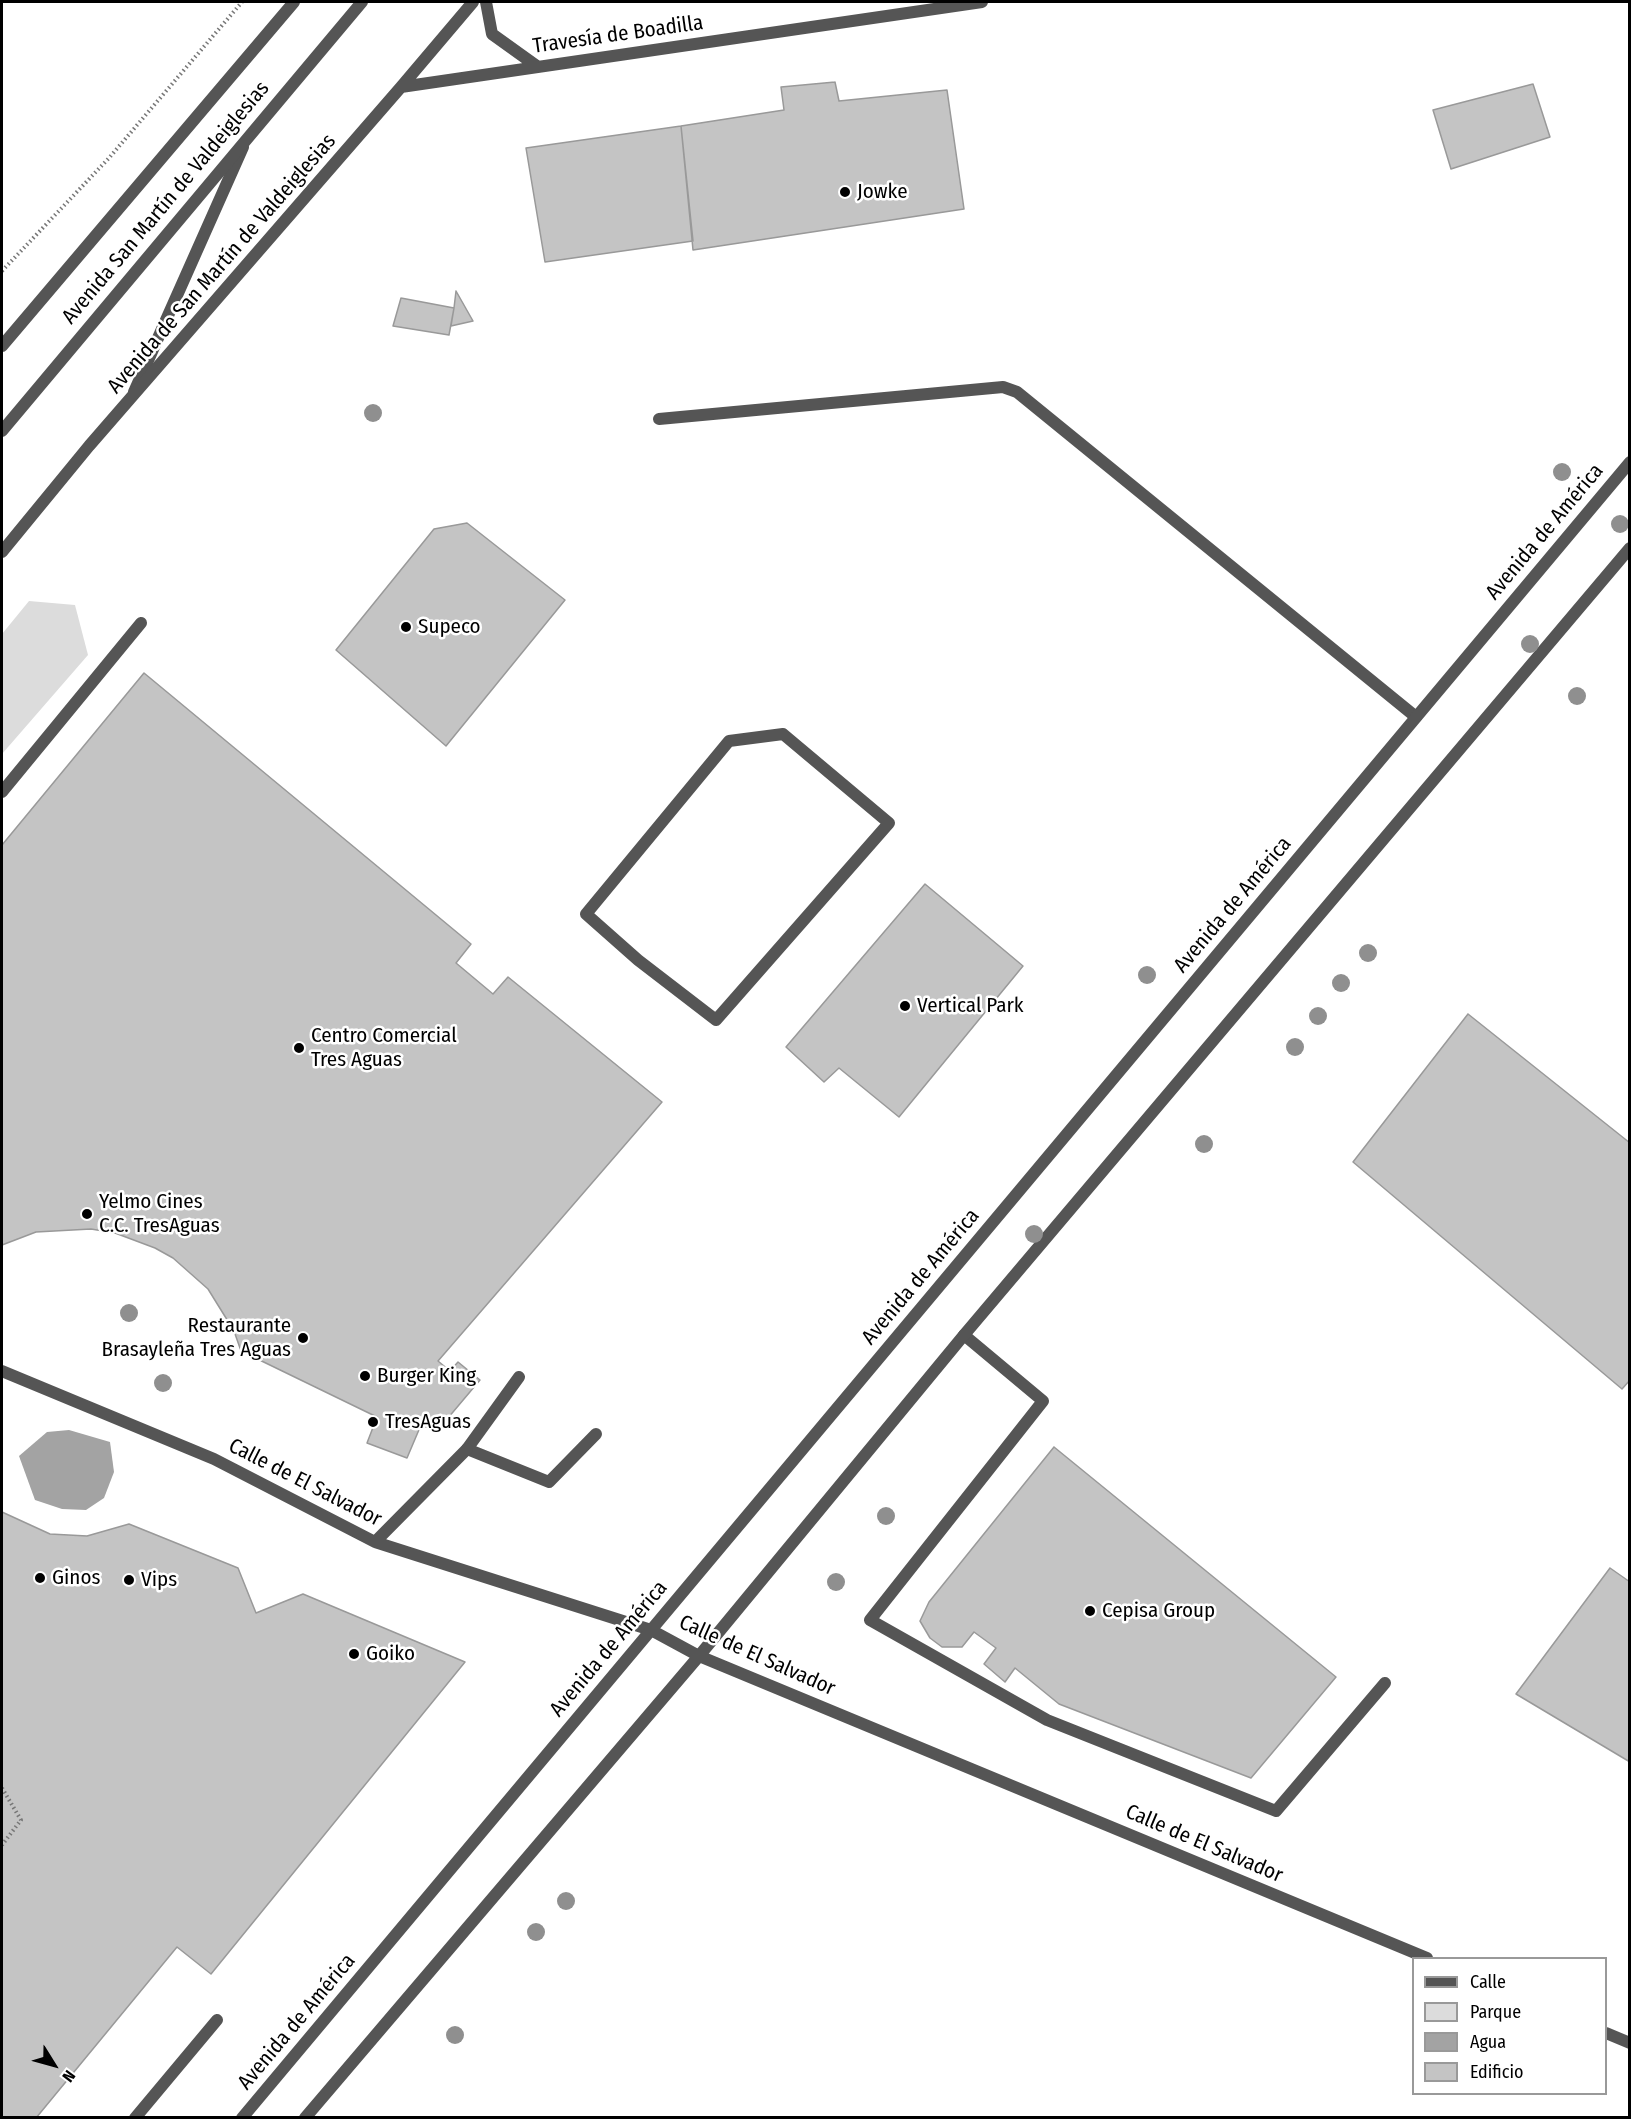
<!DOCTYPE html>
<meta charset="utf-8">
<style>
body{margin:0}
#map{position:relative;width:1631px;height:2119px;overflow:hidden;background:#fff;font-family:"Fira Sans Condensed",sans-serif}
canvas{display:block}
.frame{position:absolute;inset:0;border:3px solid #000;pointer-events:none}
.legend{position:absolute;left:1412px;top:1957px;width:195px;height:138px;box-sizing:border-box;background:#fff;border:2px solid #999;margin:0;padding:8px 10px;list-style:none;font-size:18px;color:#000}
.legend li{display:flex;align-items:center;gap:12px;height:30px}
.legend b{width:30px;border:2px solid #999}
.north{position:absolute;left:24px;top:2035px;width:60px;height:60px;-webkit-text-stroke:4px #fff;paint-order:stroke;rotate:127deg;font-size:16px;font-weight:700;line-height:24px;text-align:center;color:#000}
.north::after{content:'';display:block;margin:auto;width:21px;height:27px;background:#000;clip-path:polygon(50% 0,100% 100%,50% 72%,0 100%)}
</style>
<div id="map">
<canvas width="1631" height="2119"></canvas>
<div class="frame"></div>
<ul class="legend">
<li><b style="height:8px;background:#555"></b>Calle</li>
<li><b style="height:16px;background:#dcdcdc"></b>Parque</li>
<li><b style="height:16px;background:#a3a3a3"></b>Agua</li>
<li><b style="height:16px;background:#c4c4c4"></b>Edificio</li>
</ul>
<div class="north">N</div>
</div>
<script>
const c = document.querySelector('canvas').getContext('2d');
c.lineJoin = 'round';
function fill(path, color) { c.fillStyle = color; c.fill(path, 'evenodd'); }
const shape = rows => new Path2D(rows.map(r => 'M' + r).join(''));
function trace(path, color, width, dash) { c.strokeStyle = color; c.lineWidth = width; c.lineCap = dash ? 'butt' : 'round'; c.setLineDash(dash || []); c.stroke(path); }
function write(font, color, halo, rows, align = 'center') {
  c.font = font + ' "Fira Sans Condensed",sans-serif'; c.lineWidth = 5; c.setLineDash([]); c.textBaseline = 'middle'; c.strokeStyle = halo; c.fillStyle = color; for (const [text, x, y, turn = 0] of rows) {
    c.save(); c.translate(x, y); c.rotate((+turn || 0) * Math.PI / 180); c.textAlign = isNaN(turn) ? turn : align; if (halo) c.strokeText(text, 0, 0); c.fillText(text, 0, 0); c.restore();
  }
}
fill(shape([
 [29,601,75,605,88,655,2,754,2,634]
]), '#dcdcdc');
fill(shape([
 [69,1430,110,1442,114,1472,104,1498,86,1510,62,1509,35,1500,19,1456,47,1432]
]), '#a3a3a3');
const building = shape([
 [835,82,839,101,947,90,964,209,693,250,681,126,784,110,781,87,835,82],
 [1533,84,1550,137,1451,169,1433,110,1533,84],
 [681,126,693,241,545,262,526,148,681,126],
 [456,291,473,321,451,326,454,308,456,291],
 [401,298,454,308,449,335,393,326,401,298],
 [467,523,565,600,446,746,336,650,434,529,467,523],
 [144,673,471,944,456,963,493,994,508,977,662,1102,438,1361,450,1371,458,1362,480,1380,437,1431,421,1425,407,1458,367,1443,377,1417,241,1351,234,1331,208,1289,173,1258,155,1248,115,1233,91,1229,36,1232,2,1245,2,845,144,673],
 [925,884,1023,966,899,1117,839,1068,824,1082,786,1047,925,884],
 [1468,1014,1630,1143,1630,1380,1622,1389,1353,1162,1468,1014],
 [1054,1447,1336,1677,1251,1778,1059,1704,1015,1668,1005,1682,984,1664,996,1648,974,1632,962,1647,942,1647,930,1638,920,1621,929,1602,1054,1447],
 [2,1512,50,1534,87,1536,129,1524,238,1568,256,1613,303,1594,465,1662,211,1974,177,1947,36,2118,2,2118,2,1512],
 [1610,1568,1630,1582,1630,1762,1516,1694,1610,1568]
]);
fill(building, '#c4c4c4');
trace(building, '#999', 1.5);
trace(shape([
 [2,271,109,158,242,2],
 [2,1788,21,1820,2,1845]
]), '#777', 4, [1.5, 3]);
trace(shape([
 [134,392,243,147],
 [659,419,1003,387,1017,392,1416,717],
 [783,734,889,823,716,1020,638,960,586,914,729,741,783,734],
 [2,792,141,623],
 [964,1335,1043,1401,870,1620,1047,1720,1276,1811,1385,1683],
 [519,1377,467,1449,549,1482,596,1434],
 [135,2118,217,2020]
]), '#555', 12);
trace(shape([
 [2,1371,214,1459,375,1542,651,1630],
 [375,1542,467,1449]
]), '#555', 12);
trace(shape([
 [486,2,492,34,538,67],
 [401,87,982,2],
 [2,346,294,2],
 [2,431,362,2],
 [2,552,89,446,401,87,473,2],
 [651,1630,699,1656,1427,1958],
 [1606,2033,1630,2043],
 [242,2118,1630,462],
 [305,2118,699,1656,964,1335,1630,548]
]), '#555', 12);
c.fillStyle = '#8f8f8f';
for (const [x, y] of [
 [373,413],
 [1562,472],
 [1620,524],
 [1530,644],
 [1577,696],
 [1368,953],
 [1147,975],
 [1341,983],
 [1318,1016],
 [1295,1047],
 [1204,1144],
 [1034,1234],
 [129,1313],
 [163,1383],
 [886,1516],
 [836,1582],
 [566,1901],
 [536,1932],
 [455,2035]
]) { c.beginPath(); c.arc(x, y, 9, 0, 2 * Math.PI); c.fill(); }
for (const [x, y, r, color] of [
 [845,192,6,"#000"],
 [406,627,6,"#000"],
 [905,1006,6,"#000"],
 [299,1048,6,"#000"],
 [87,1214,6,"#000"],
 [303,1338,6,"#000"],
 [365,1376,6,"#000"],
 [373,1422,6,"#000"],
 [40,1578,6,"#000"],
 [129,1580,6,"#000"],
 [1090,1611,6,"#000"],
 [354,1654,6,"#000"]
]) { const dot = new Path2D(); dot.arc(x, y, r, 0, 2 * Math.PI); c.fillStyle = color; c.fill(dot); trace(dot, '#fff', 2); }
write('21px', '#000', '#fff', [
 ["Travesía de Boadilla",618,35,-8],
 ["Avenida San Martín de Valdeiglesias",166,203,-50],
 ["Avenida de San Martín de Valdeiglesias",222,264,-49],
 ["Avenida de América",1545,532,-50],
 ["Avenida de América",1233,905,-50],
 ["Avenida de América",921,1277,-50],
 ["Calle de El Salvador",305,1483,27],
 ["Avenida de América",609,1649,-50],
 ["Calle de El Salvador",757,1656,24],
 ["Calle de El Salvador",1204,1844,23],
 ["Avenida de América",297,2022,-50]
]);
write('21px', '#000', '#fff', [
 ["Jowke",857,192],
 ["Supeco",418,627],
 ["Vertical Park",917,1006],
 ["Centro Comercial",311,1036],
 ["Tres Aguas",311,1060],
 ["Yelmo Cines",99,1202],
 ["C.C. TresAguas",99,1226],
 ["Restaurante",291,1326,"right"],
 ["Brasayleña Tres Aguas",291,1350,"right"],
 ["Burger King",377,1376],
 ["TresAguas",385,1422],
 ["Ginos",52,1578],
 ["Vips",141,1580],
 ["Cepisa Group",1102,1611],
 ["Goiko",366,1654]
], 'left');
</script>
